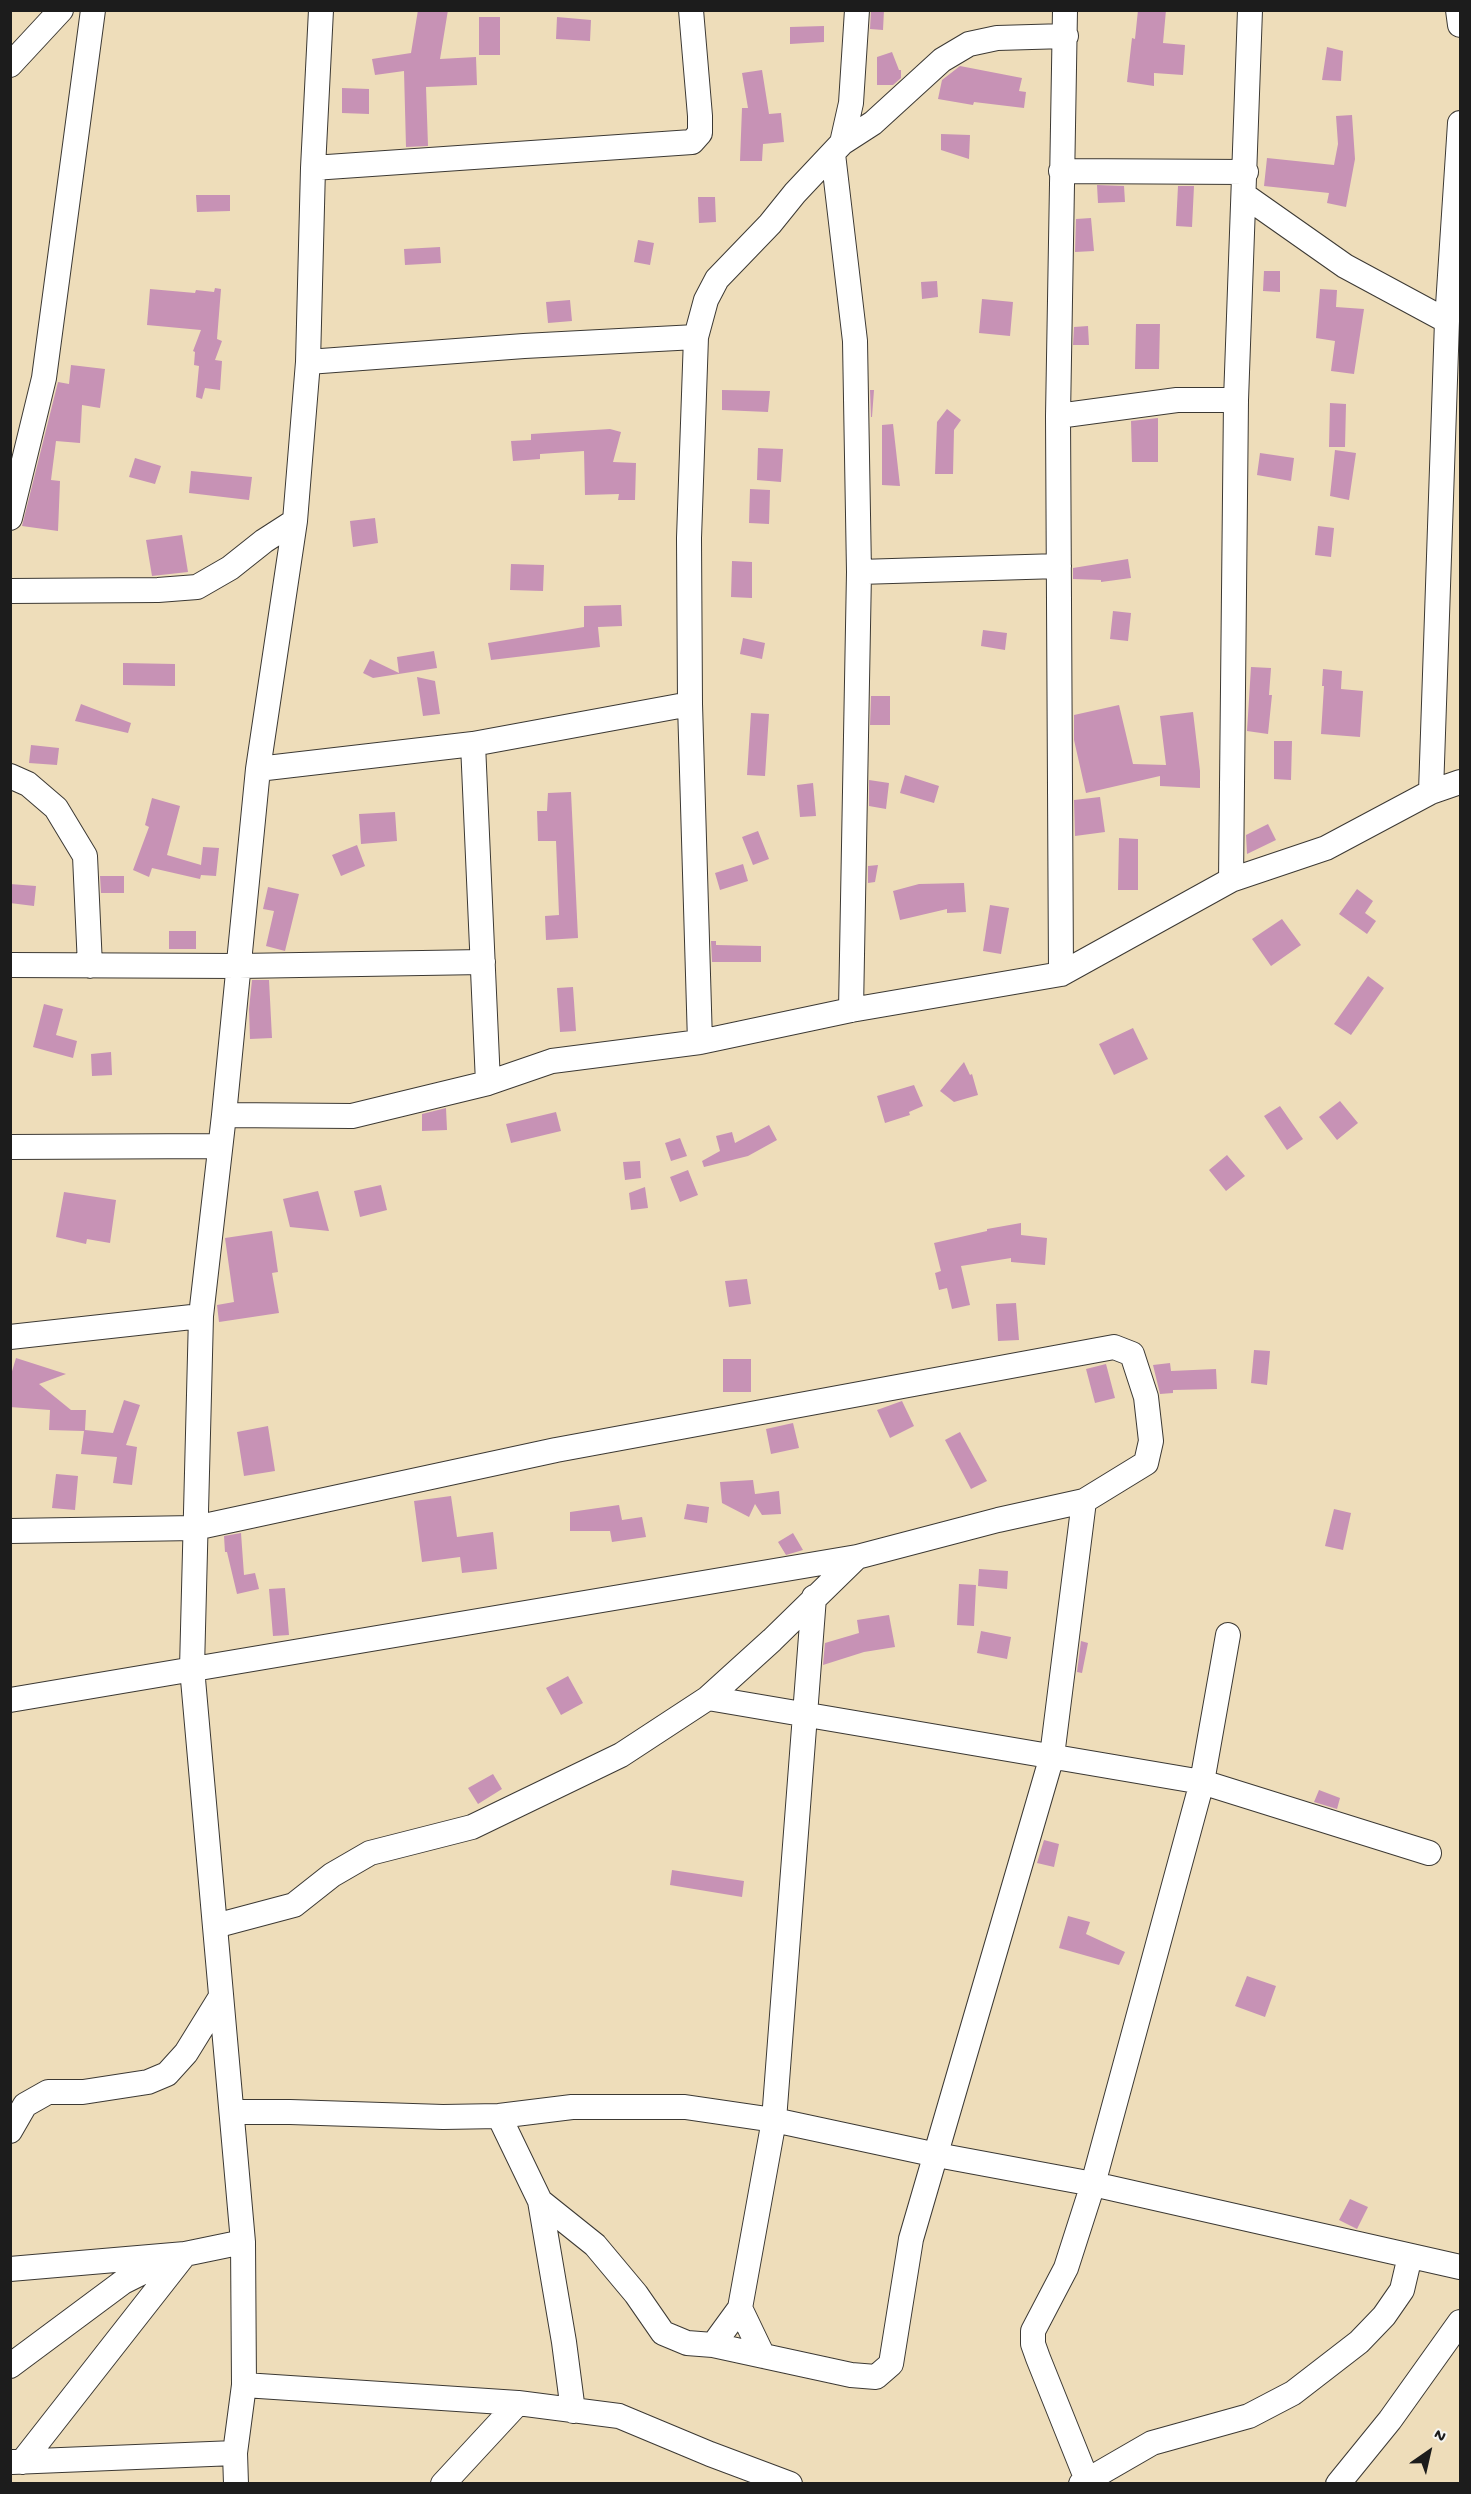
<!DOCTYPE html>
<style>
body{margin:0}
#map{position:relative;width:1471px;height:2494px;overflow:hidden;background:#eeddba;font-family:"Gochi Hand",sans-serif}
canvas{display:block}
.frame{position:absolute;inset:0;border:12px solid #1c1c1c;pointer-events:none}
.north{position:absolute;left:1399px;top:2422px;width:60px;height:60px;-webkit-text-stroke:4px #f6f6f2;paint-order:stroke;rotate:34deg;font-size:16px;font-weight:700;line-height:24px;text-align:center;color:#1c1c1c}
.north::after{content:'';display:block;margin:auto;width:21px;height:27px;background:#1c1c1c;clip-path:polygon(50% 0,100% 100%,50% 72%,0 100%)}
</style>
<div id="map">
<canvas width="1471" height="2494"></canvas>
<div class="frame"></div>
<div class="north">N</div>
</div>
<script>
const c = document.querySelector('canvas').getContext('2d');
c.lineJoin = 'round';
function fill(path, color) { c.fillStyle = color; c.fill(path, 'evenodd'); }
const shape = rows => new Path2D(rows.map(r => 'M' + r).join(''));
function trace(path, color, width, dash) { c.strokeStyle = color; c.lineWidth = width; c.lineCap = dash ? 'butt' : 'round'; c.setLineDash(dash || []); c.stroke(path); }
fill(shape([
 [418,10,448,10,440,59,476,57,477,85,426,87,428,146,406,147,404,71,375,75,372,59,411,53],
 [871,10,884,10,883,30,870,29],
 [1138,10,1166,10,1163,43,1185,45,1183,75,1154,73,1154,86,1127,82,1132,38,1135,39],
 [479,17,500,17,500,55,479,55],
 [557,17,591,20,590,41,556,39],
 [824,26,824,42,790,44,790,27],
 [1327,47,1343,51,1341,81,1322,80],
 [892,52,899,70,901,70,901,78,893,85,877,85,877,57],
 [960,66,1022,78,1019,91,1026,92,1024,108,974,102,973,105,938,99,942,80],
 [762,70,769,114,781,113,784,142,763,144,762,161,740,161,742,108,748,108,742,73],
 [342,88,369,89,369,114,342,113],
 [1352,115,1355,159,1346,207,1327,203,1329,193,1264,186,1267,158,1334,165,1338,144,1336,116],
 [941,134,970,135,969,159,941,150],
 [1097,185,1124,186,1125,202,1098,203],
 [1178,186,1194,186,1192,227,1176,226],
 [196,195,230,195,230,211,197,212],
 [698,197,715,197,716,222,699,223],
 [1091,218,1094,251,1075,252,1076,219],
 [638,240,654,243,650,265,634,262],
 [440,247,441,263,405,265,404,249],
 [1264,271,1280,271,1280,292,1263,291],
 [937,281,938,297,922,299,921,282],
 [215,288,221,289,217,339,222,341,215,360,222,361,220,390,205,388,202,399,196,397,199,366,194,365,195,352,193,351,201,330,147,325,150,289,195,293,196,290,214,292],
 [1320,289,1337,290,1336,307,1364,309,1354,374,1331,371,1335,341,1316,338],
 [982,299,1013,302,1010,336,979,333],
 [570,300,572,321,548,323,546,302],
 [1136,324,1160,324,1159,369,1135,369],
 [1088,326,1089,345,1073,345,1074,327],
 [71,365,105,369,100,408,82,405,80,443,56,441,51,480,60,481,58,531,22,526,58,382,69,384],
 [722,390,770,391,768,412,722,410],
 [870,390,874,390,872,417,871,417],
 [1330,403,1346,404,1345,447,1329,447],
 [947,409,961,420,954,430,953,474,935,474,937,422],
 [1158,418,1158,462,1132,462,1131,421],
 [893,424,900,486,882,485,882,425],
 [610,429,621,432,613,462,636,463,635,500,618,500,619,494,585,495,584,451,540,454,540,459,513,461,511,441,531,440,531,434],
 [758,448,783,449,781,482,757,480],
 [1335,450,1356,453,1349,500,1330,496],
 [1260,453,1294,458,1291,481,1257,475],
 [135,458,161,466,155,484,129,477],
 [191,471,252,477,249,500,189,493],
 [750,489,770,490,769,524,749,523],
 [375,518,378,543,353,547,350,521],
 [1318,526,1334,528,1331,557,1315,555],
 [182,535,188,572,152,576,146,540],
 [1128,559,1131,578,1101,582,1101,580,1073,579,1073,568],
 [732,561,752,562,752,598,731,597],
 [511,564,544,565,543,591,510,590],
 [621,605,622,626,598,627,600,647,491,660,488,643,584,627,584,606],
 [1113,611,1131,613,1128,641,1110,639],
 [983,630,1007,633,1005,650,981,646],
 [743,638,765,643,762,659,740,654],
 [434,651,437,668,373,678,363,673,370,659,399,673,397,657],
 [123,663,175,664,175,686,123,685],
 [1251,667,1271,668,1269,695,1272,695,1268,734,1247,731],
 [1323,669,1342,671,1341,689,1363,691,1360,737,1321,734,1324,686,1322,686],
 [417,677,435,681,440,714,423,716],
 [871,696,890,696,890,725,870,725],
 [81,704,131,723,128,733,75,721],
 [1119,705,1133,764,1166,765,1160,716,1193,712,1200,771,1200,788,1160,786,1160,776,1086,793,1074,740,1074,715],
 [751,713,769,714,765,776,747,775],
 [1274,741,1292,741,1291,780,1274,779],
 [31,745,59,748,57,765,29,763],
 [905,775,939,786,934,803,900,793],
 [869,780,889,783,886,809,869,806],
 [813,783,816,816,800,817,797,785],
 [571,792,578,938,546,940,545,916,559,915,556,841,538,841,537,811,547,811,548,793],
 [1100,797,1105,832,1075,836,1074,800],
 [152,798,180,806,167,855,201,865,203,847,219,848,216,876,201,875,200,879,152,868,149,877,133,870,149,827,145,825],
 [395,812,397,841,361,844,359,814],
 [1268,824,1276,840,1247,854,1246,835],
 [758,831,769,859,753,865,742,837],
 [1119,838,1138,839,1138,890,1118,890],
 [357,845,365,866,341,876,332,855],
 [743,864,748,881,720,890,715,873],
 [878,865,875,882,868,883,868,866],
 [100,876,124,876,124,893,101,893],
 [964,883,966,912,947,913,947,909,900,920,893,891,919,884],
 [10,884,36,886,34,906,10,903],
 [268,887,299,894,285,951,266,946,274,911,263,909],
 [1357,889,1373,901,1365,913,1376,921,1367,934,1339,914],
 [990,905,1009,908,1001,954,983,951],
 [1282,919,1301,945,1271,966,1252,939],
 [169,931,196,931,196,949,169,949],
 [711,941,716,941,716,945,761,946,761,962,712,962],
 [1368,976,1384,988,1351,1035,1334,1024],
 [252,980,269,980,272,1038,250,1039,249,1009],
 [573,987,576,1031,560,1032,557,988],
 [44,1004,63,1009,56,1035,77,1041,73,1058,33,1047],
 [1133,1028,1148,1059,1114,1075,1099,1044],
 [111,1052,112,1075,92,1076,91,1054],
 [964,1062,970,1075,972,1074,978,1095,954,1102,940,1091],
 [914,1085,923,1106,909,1112,910,1115,885,1123,877,1096],
 [1340,1101,1358,1123,1337,1140,1319,1117],
 [1280,1106,1303,1139,1287,1150,1264,1116],
 [446,1108,447,1130,422,1131,422,1114],
 [556,1112,561,1131,511,1143,506,1124],
 [769,1125,777,1140,748,1156,704,1167,702,1161,720,1151,716,1136,732,1132,735,1143],
 [680,1138,687,1156,671,1161,665,1143],
 [1227,1155,1245,1176,1226,1191,1209,1170],
 [640,1161,641,1178,625,1180,623,1162],
 [688,1170,698,1195,680,1202,670,1177],
 [381,1185,387,1210,360,1217,354,1191],
 [645,1187,648,1208,631,1210,629,1193],
 [318,1191,329,1231,290,1227,283,1199],
 [64,1192,116,1200,110,1243,87,1239,86,1244,56,1237],
 [1021,1223,1021,1235,1047,1238,1045,1265,1011,1262,1011,1258,961,1266,970,1305,952,1309,947,1288,939,1290,935,1273,941,1271,934,1243,987,1231,987,1229],
 [272,1231,278,1272,272,1273,279,1313,219,1322,217,1305,234,1302,225,1238],
 [747,1279,751,1304,729,1307,725,1281],
 [1016,1303,1019,1340,998,1341,996,1304],
 [1254,1350,1270,1351,1267,1385,1251,1383],
 [16,1358,66,1374,39,1384,71,1410,86,1410,85,1430,113,1433,124,1400,140,1405,126,1445,137,1447,132,1485,113,1483,117,1457,81,1454,84,1431,49,1430,50,1410,10,1407,10,1378],
 [723,1359,751,1359,751,1392,723,1392],
 [1170,1363,1171,1371,1216,1369,1217,1389,1173,1390,1173,1393,1160,1394,1153,1365],
 [1106,1364,1115,1398,1095,1403,1086,1369],
 [902,1401,914,1426,890,1438,877,1410],
 [793,1423,799,1448,771,1454,766,1429],
 [268,1426,275,1471,244,1476,237,1432],
 [960,1432,987,1481,971,1489,945,1440],
 [56,1474,78,1476,75,1510,52,1508],
 [753,1480,755,1494,779,1491,781,1514,762,1515,755,1504,749,1517,722,1503,720,1482],
 [451,1496,457,1537,493,1532,497,1569,462,1573,460,1557,422,1562,414,1501],
 [687,1504,709,1507,707,1523,684,1519],
 [619,1505,622,1520,642,1517,646,1537,612,1542,610,1531,570,1531,570,1512],
 [1334,1509,1351,1513,1343,1550,1325,1546],
 [241,1533,244,1575,255,1573,259,1589,237,1594,227,1552,225,1552,224,1536],
 [793,1533,803,1550,786,1555,778,1542],
 [979,1569,1008,1571,1007,1589,978,1586],
 [959,1584,976,1585,974,1626,957,1625],
 [285,1588,289,1635,273,1636,269,1589],
 [889,1615,895,1647,864,1652,823,1665,825,1643,859,1633,857,1620],
 [981,1631,1011,1637,1007,1659,977,1653],
 [1081,1641,1088,1643,1082,1673,1077,1672],
 [568,1676,583,1703,561,1715,546,1688],
 [493,1774,502,1789,478,1804,468,1788],
 [1319,1790,1340,1798,1337,1809,1314,1802],
 [1044,1840,1059,1844,1054,1867,1037,1863],
 [672,1870,744,1881,742,1897,670,1885],
 [1068,1916,1090,1922,1086,1934,1125,1952,1119,1965,1059,1948],
 [1247,1976,1276,1986,1265,2017,1235,2006],
 [1350,2199,1368,2207,1357,2229,1339,2220]
]), '#c792b5');
const minor = shape([
 [1458,10,1460,25],
 [10,65,61,10],
 [842,143,873,123,942,60,969,44,997,38,1066,36],
 [833,154,855,341,859,572,851,1010],
 [313,168,692,142,700,133,700,116,691,10],
 [1061,171,1246,172],
 [1244,195,1345,266,1447,321],
 [308,362,524,346,696,337],
 [1058,416,1177,400,1236,400],
 [10,518,44,378,93,10],
 [859,572,1059,566],
 [10,591,158,590,197,587,230,568,264,541,295,521],
 [473,744,488,1083],
 [258,769,473,744,690,704],
 [10,776,28,784,56,808,85,856,90,966],
 [1431,792,1447,321,1460,123],
 [1231,880,1236,400,1250,10],
 [10,965,239,966,483,962],
 [1061,974,1058,416,1065,10],
 [700,1042,690,704,689,538,696,337,706,300,717,279,770,224,795,193,842,143,851,103,857,10],
 [224,1115,352,1116,488,1083,552,1061,700,1042,851,1010,1061,974,1231,880,1326,848,1431,792,1460,782],
 [10,1147,220,1146],
 [10,1337,201,1316],
 [10,1531,195,1528,556,1450,1114,1347,1132,1354,1146,1397,1151,1441,1146,1463,1084,1501,998,1520,857,1557,10,1700],
 [708,1698,1202,1782,1429,1853],
 [215,1926,294,1905,332,1875,370,1853,472,1827,621,1755,708,1698,772,1640,857,1557],
 [232,2112,290,2112,443,2117,499,2116,572,2107,685,2107,774,2120,937,2155,1093,2184,1460,2267],
 [499,2116,540,2201,564,2342,573,2411],
 [10,2131,25,2105,48,2092,83,2092,148,2082,167,2074,186,2053,220,1998],
 [540,2201,595,2245,636,2294,663,2333,687,2343,713,2345,851,2375,876,2377,891,2364,911,2239,1052,1756,1084,1501],
 [10,2269,185,2254,243,2242],
 [740,2308,763,2356],
 [713,2345,740,2308,774,2120,814,1597],
 [10,2366,123,2282,145,2271,166,2265],
 [244,2385,518,2403,619,2416,710,2454,790,2484],
 [12,2462,235,2453],
 [22,2462,185,2254],
 [1087,2480,1038,2358,1033,2344,1033,2331,1066,2268,1093,2184,1202,1782,1228,1635],
 [236,2484,235,2453,244,2385,243,2242,192,1668,201,1316,224,1115,258,769,295,521,308,362,313,168,321,10],
 [443,2484,518,2403],
 [1081,2484,1152,2443,1249,2416,1293,2393,1359,2342,1384,2316,1402,2290,1410,2256],
 [1338,2484,1390,2420,1460,2322]
]);
trace(minor, '#3c3934', 26);
trace(minor, '#fff', 24);
</script>
